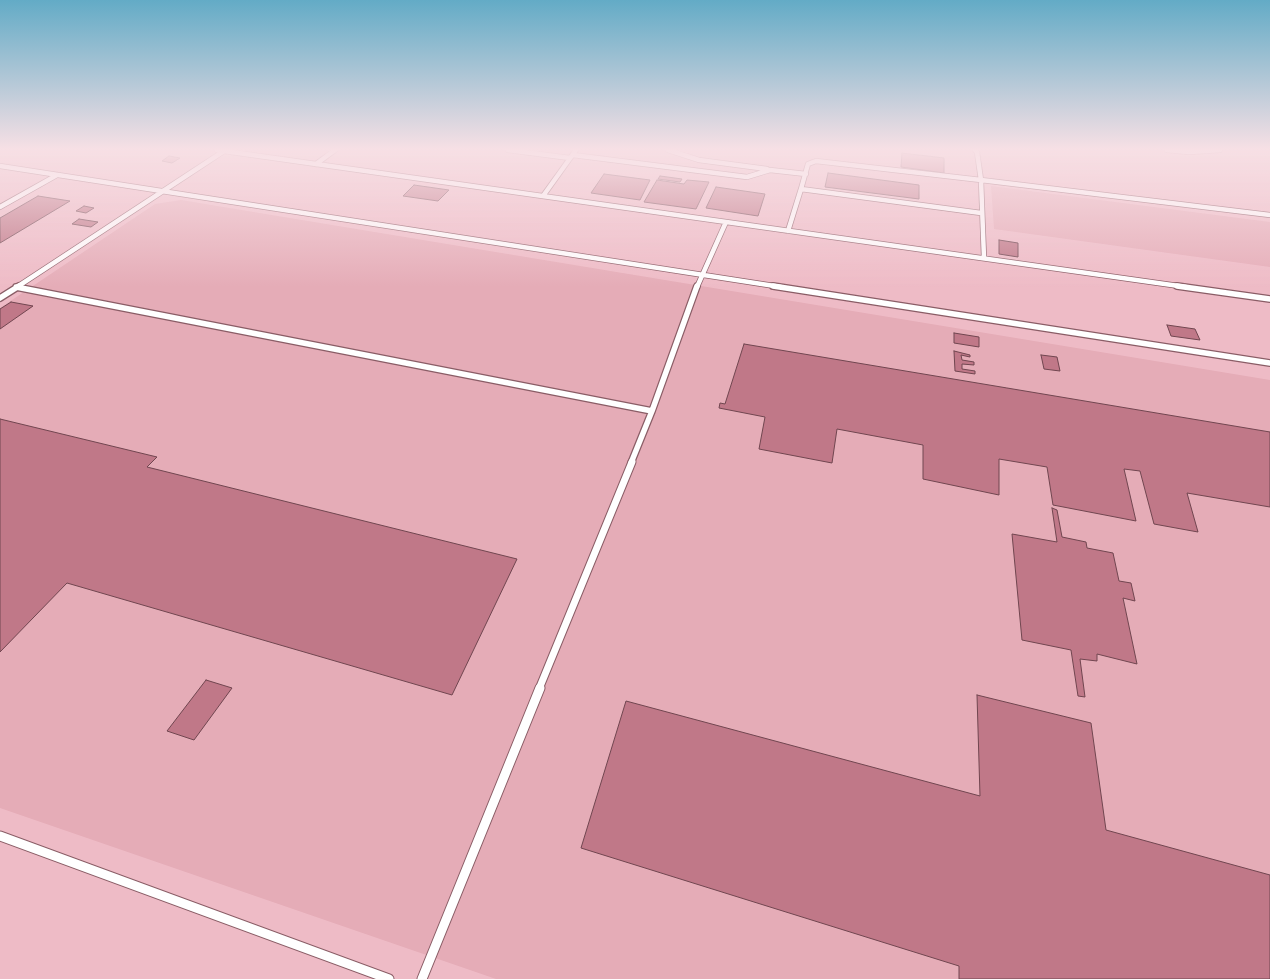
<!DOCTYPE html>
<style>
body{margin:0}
canvas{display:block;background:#eebbc6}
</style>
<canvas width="1270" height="979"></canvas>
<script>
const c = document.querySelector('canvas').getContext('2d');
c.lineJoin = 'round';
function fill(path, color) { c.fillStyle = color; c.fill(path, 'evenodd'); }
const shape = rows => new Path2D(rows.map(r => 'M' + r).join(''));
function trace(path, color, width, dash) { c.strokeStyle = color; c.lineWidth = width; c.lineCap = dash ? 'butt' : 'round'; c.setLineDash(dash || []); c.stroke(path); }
fill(shape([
 [991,186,1270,222,1270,267,994,229],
 [181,200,1270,380,1270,979,496,979,0,808,0,308,155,204]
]), '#e5acb7');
const building = shape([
 [902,153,944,158,944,173,901,167,902,153],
 [169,156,180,158,172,163,162,161,169,156],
 [828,173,919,185,919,199,825,187,828,173],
 [604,174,650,180,640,200,591,193,604,174],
 [660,176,682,179,680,182,658,179,660,176],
 [657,180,684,184,687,180,709,182,696,209,644,202,657,180],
 [414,185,449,190,438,201,403,196,414,185],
 [716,187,765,194,758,216,706,208,716,187],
 [38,196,70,201,0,243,0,218,38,196],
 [84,206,94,208,86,213,76,211,84,206],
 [79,219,98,222,91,227,72,224,79,219],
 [999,240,1018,243,1018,257,999,254,999,240],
 [11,302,33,306,0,329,0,309,11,302],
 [1167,325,1195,329,1200,340,1171,336,1167,325],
 [954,333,979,337,979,347,954,343,954,333],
 [744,344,1270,432,1270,507,1187,493,1198,532,1154,524,1140,471,1124,469,1136,521,1053,505,1047,467,999,459,999,495,923,479,923,445,837,429,832,463,759,449,765,417,719,408,720,403,725,404,744,344],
 [954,351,970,355,970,357,961,355,962,360,974,362,974,365,962,364,962,369,975,371,975,374,955,371,954,351],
 [1041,355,1057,357,1060,371,1044,369,1041,355],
 [0,419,157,457,147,467,517,559,452,695,67,583,0,652,0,419],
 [1052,508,1057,510,1062,537,1086,542,1087,548,1113,553,1119,581,1131,583,1135,601,1123,598,1137,664,1097,654,1097,661,1080,659,1085,697,1078,696,1071,650,1022,640,1012,534,1057,542,1052,508],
 [206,680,232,688,194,740,167,731,206,680],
 [977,695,1091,723,1106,830,1270,875,1270,979,959,979,959,966,581,848,626,701,980,796,977,695]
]);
fill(building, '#c07888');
trace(building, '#714650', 1);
const serviceFar3 = shape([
 [217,150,1186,287],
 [508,150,570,158],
 [668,150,699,160,767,169],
 [1167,150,1189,152,1220,150],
 [573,155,747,177,770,170,806,174],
 [316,164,335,150],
 [0,166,781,287],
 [801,189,808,164,816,161,981,180,977,152,975,150],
 [543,196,576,150],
 [0,207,57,175],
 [788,231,801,189,981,213],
 [984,258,981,180,1270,215],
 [17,287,224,151],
 [697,287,726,222]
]);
const serviceFar2 = shape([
 [773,286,1270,363],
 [1177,286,1270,299],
 [16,287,652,411],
 [0,298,19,286],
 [631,463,652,411,697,286]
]);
const serviceFar1 = shape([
 [539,689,632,462]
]);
const service = shape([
 [0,836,389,979],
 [422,979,540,688]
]);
trace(serviceFar3, '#8a5d66', 6);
trace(serviceFar2, '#8a5d66', 8);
trace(serviceFar1, '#8a5d66', 9);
trace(service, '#8a5d66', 11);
trace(serviceFar3, '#fff', 4.5);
trace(serviceFar2, '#fff', 5.5);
trace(serviceFar1, '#fff', 7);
trace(service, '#fff', 9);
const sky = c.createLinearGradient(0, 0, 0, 287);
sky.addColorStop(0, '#63abc6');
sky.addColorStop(0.52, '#f7e0e5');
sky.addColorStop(1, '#f7e0e500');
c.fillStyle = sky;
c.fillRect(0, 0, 1270, 287);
</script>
